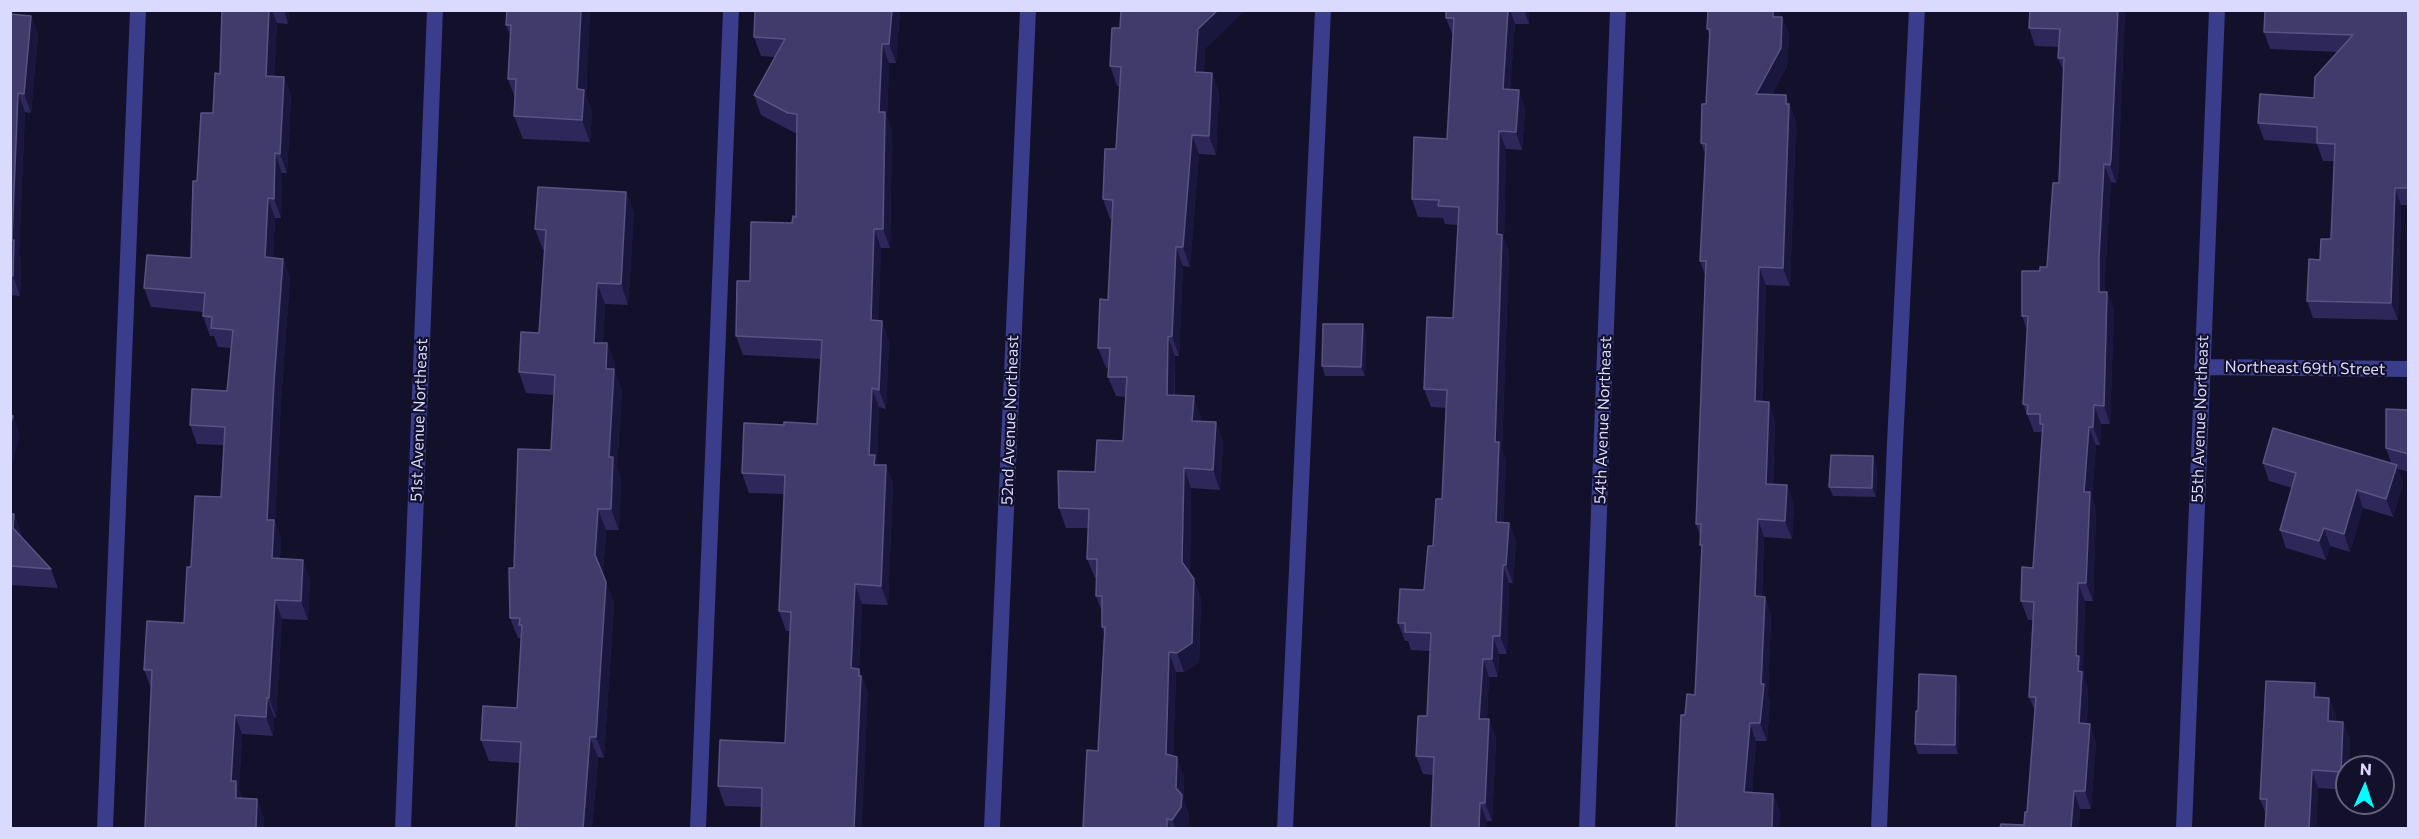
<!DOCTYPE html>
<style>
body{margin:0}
#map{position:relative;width:2419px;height:839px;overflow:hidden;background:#12102a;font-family:Commissioner,sans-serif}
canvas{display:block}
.frame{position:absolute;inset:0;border:12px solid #dad9ff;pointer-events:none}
.north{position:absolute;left:2335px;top:755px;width:60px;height:60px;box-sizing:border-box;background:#12102a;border:2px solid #62607f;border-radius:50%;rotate:3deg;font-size:16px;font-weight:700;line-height:24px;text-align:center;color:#dad9ff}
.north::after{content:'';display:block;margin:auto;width:21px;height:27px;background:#05fcff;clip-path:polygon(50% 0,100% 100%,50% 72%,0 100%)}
</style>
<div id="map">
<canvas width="2419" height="839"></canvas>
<div class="frame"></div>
<div class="north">N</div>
</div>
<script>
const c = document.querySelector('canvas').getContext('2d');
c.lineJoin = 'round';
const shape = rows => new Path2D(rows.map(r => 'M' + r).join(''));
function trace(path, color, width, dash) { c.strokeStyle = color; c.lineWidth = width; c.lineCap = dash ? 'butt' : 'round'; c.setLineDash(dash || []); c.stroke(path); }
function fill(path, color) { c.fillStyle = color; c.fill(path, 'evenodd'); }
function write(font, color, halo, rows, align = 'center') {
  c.font = font + ' Commissioner,sans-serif'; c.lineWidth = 4.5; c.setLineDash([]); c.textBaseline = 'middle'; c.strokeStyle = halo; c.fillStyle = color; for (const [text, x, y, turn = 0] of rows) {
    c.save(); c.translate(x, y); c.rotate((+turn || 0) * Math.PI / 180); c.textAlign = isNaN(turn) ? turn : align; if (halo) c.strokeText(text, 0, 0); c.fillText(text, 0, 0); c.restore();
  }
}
trace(shape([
 [105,828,138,10],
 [698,828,731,10],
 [1285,828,1323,10],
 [1879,828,1895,443,1917,10]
]), '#393d8b', 16);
trace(shape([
 [2202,367,2408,369],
 [403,828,435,10],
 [992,828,1028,10],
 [1587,828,1618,10],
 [2184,828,2217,10]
]), '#393d8b', 16);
fill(shape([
 [222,10,289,10,288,24,277,23,274,76,284,77,291,96,287,173,282,173,281,218,275,218,273,258,283,259,290,278,281,401,275,522,281,539,280,558,310,579,308,620,282,619,276,718,274,717,273,736,242,734,239,789,242,798,257,799,264,818,264,828,151,688,144,670,184,623,191,567,221,497,224,445,197,444,190,425,227,391,231,348,218,347,214,336,210,336,203,316,203,312,151,307,144,288,191,258,197,181,213,113,220,74],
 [507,10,590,10,586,96,592,112,590,142,523,139,514,116,515,98,508,79,510,35,506,25],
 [900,10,896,63,889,63,887,117,892,132,890,248,881,248,878,321,889,340,886,409,879,407,877,461,878,465,886,465,893,484,888,605,862,604,859,669,866,688,868,695,762,807,725,806,718,786,785,743,790,631,786,631,779,611,784,494,749,493,742,473,784,425,817,424,821,359,743,355,736,336,750,281,792,223,796,217,797,133,795,133,761,115,754,95,775,57,761,56,754,37],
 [1446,10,1529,10,1529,24,1515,24,1510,89,1525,108,1522,150,1506,149,1504,238,1509,253,1502,450,1506,460,1503,522,1509,523,1516,541,1513,583,1509,583,1507,654,1499,654,1498,677,1489,677,1487,719,1496,737,1492,821,1487,821,1433,775,1423,774,1416,756,1427,716,1430,651,1411,650,1408,641,1405,641,1398,623,1424,590,1442,499,1446,408,1431,407,1424,389,1453,318,1458,225,1445,224,1443,218,1418,217,1412,199,1447,139,1453,36,1446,18],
 [1780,10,1779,17,1782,17,1789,35,1787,66,1772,94,1786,95,1796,122,1790,286,1766,285,1762,402,1775,420,1773,484,1794,503,1792,539,1764,537,1762,597,1765,597,1771,615,1768,696,1770,702,1767,741,1756,741,1752,792,1773,794,1780,812,1779,828,1685,715,1695,695,1702,550,1700,545,1701,538,1696,524,1705,275,1700,261,1706,156,1701,143,1706,104,1710,37,1707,29],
 [2030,10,2125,10,2118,177,2116,183,2111,182,2105,275,2105,292,2107,292,2114,310,2110,424,2101,424,2100,445,2096,445,2092,497,2096,510,2093,601,2085,601,2083,668,2085,674,2085,680,2088,690,2087,724,2096,742,2091,809,2080,809,2079,828,2000,828,2024,825,2027,812,2035,711,2029,697,2034,620,2028,620,2021,601,2033,568,2042,432,2034,432,2023,404,2027,330,2022,316,2040,271,2047,267,2059,183,2064,72,2058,58,2059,47,2035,46,2029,28],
 [2409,10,2409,205,2401,205,2398,320,2313,318,2307,301,2320,260,2331,239,2334,161,2323,161,2317,144,2264,140,2258,123,2314,98,2338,52,2270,49,2264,32],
 [10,14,31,16,38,35,31,113,25,112,19,254,21,259,20,296,10,295],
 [1205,49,1204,73,1212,73,1219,93,1216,155,1199,154,1190,267,1183,266,1179,356,1175,356,1175,395,1201,416,1200,422,1216,422,1223,442,1220,490,1191,488,1190,573,1194,579,1201,599,1199,662,1184,672,1176,672,1173,756,1184,776,1184,801,1189,815,1188,826,1187,828,1083,828,1098,751,1104,634,1102,627,1102,612,1096,596,1097,579,1095,578,1087,559,1088,528,1066,528,1059,508,1095,472,1123,441,1126,397,1116,396,1108,377,1109,367,1106,368,1098,348,1108,300,1112,219,1110,219,1103,199,1116,149,1120,86,1117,86,1110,66],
 [626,192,634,213,628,305,605,304,603,343,607,343,615,364,614,370,622,390,617,468,621,478,619,530,606,530,603,575,614,603,604,758,598,757,592,828,516,828,520,763,489,761,481,740,517,708,521,638,518,638,510,618,514,568,551,450,554,395,526,393,519,372,539,333,544,250,543,250,535,229],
 [1366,334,1365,376,1325,376,1322,366],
 [2409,410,2409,472,2398,469,2403,483,2393,517,2363,508,2350,552,2330,546,2326,560,2286,548,2280,530,2292,488,2269,481,2263,463,2391,463,2386,448],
 [1877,466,1876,497,1833,496,1829,487],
 [10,514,14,514,21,533,21,537,51,569,58,588,10,585],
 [1960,685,1958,754,1918,754,1915,744,1918,711],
 [2320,697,2329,698,2336,716,2335,722,2343,722,2350,740,2349,767,2347,767,2347,790,2318,788,2316,828,2265,828,2266,815,2260,799]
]), '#2d2859');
fill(shape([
 [269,10,272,10,277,23,273,95,266,76],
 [284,10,289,10,288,24],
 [581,10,590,10,586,96,592,112,590,142,582,120,577,89],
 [892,10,900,10,896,63,889,44],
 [1218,10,1246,10,1205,49,1203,92,1195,72,1198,29],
 [1508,10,1510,10,1515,24,1509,107,1503,89],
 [1524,10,1529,10,1529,24],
 [1773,10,1780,10,1779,35,1773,17],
 [2118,10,2125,10,2118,177,2116,183,2110,165],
 [31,16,38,35,31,113,24,94],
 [1782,17,1789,35,1787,66,1762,112,1756,94],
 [882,44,889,63,887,117,892,132,890,248,883,229,879,112],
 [1212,73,1219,93,1216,155,1209,136],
 [284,77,291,96,287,173,280,154],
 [1519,90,1525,108,1522,150,1516,132],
 [18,93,25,112,19,254,21,259,20,296,13,276,12,240],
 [1786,95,1796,122,1790,286,1783,268],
 [1499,131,1506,149,1504,238,1509,253,1502,450,1506,460,1503,540,1496,522,1495,442,1497,234],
 [1192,135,1199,154,1190,267,1183,247],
 [275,153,282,173,281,218,274,199],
 [2104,164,2111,182,2105,275,2105,310,2099,292,2099,257],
 [2395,188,2401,205,2398,320,2391,303],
 [626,192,634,213,628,305,621,284],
 [268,198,275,218,272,276,265,257],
 [874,229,881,248,878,340,871,320],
 [1176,247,1183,266,1179,356,1172,336],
 [283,259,290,278,281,401,275,522,281,539,279,577,272,558,267,520,274,382],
 [1759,267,1766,285,1761,419,1755,401],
 [597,283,605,304,602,363,594,343],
 [2107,292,2114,310,2110,424,2104,406],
 [882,321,889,340,886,409,879,390],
 [1363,324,1366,334,1365,376,1361,367],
 [1168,337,1175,356,1174,414,1167,395],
 [607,343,615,364,614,370,622,390,617,468,621,478,619,530,611,509,606,369],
 [872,388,879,407,877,461,882,475,882,485,869,455],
 [1194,396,1201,416,1199,441,1192,421],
 [1769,402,1775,420,1772,502,1766,484],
 [2094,405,2101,424,2100,445,2093,427],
 [13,416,20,435,10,473,10,425],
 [1216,422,1223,442,1220,490,1213,470],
 [2089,427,2096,445,2092,497,2096,510,2093,601,2086,583,2084,492],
 [1873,456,1877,466,1876,497,1872,488],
 [886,465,893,484,888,605,881,586],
 [2397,465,2403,483,2393,517,2386,499],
 [1184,468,1191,488,1190,582,1182,562],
 [1787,485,1794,503,1792,539,1785,521],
 [2357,490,2363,508,2350,552,2344,534],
 [598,509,606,530,603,576,595,555],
 [14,514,21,533,20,547,13,528],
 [1758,519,1764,537,1761,614,1755,596],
 [1509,523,1516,541,1513,583,1506,565],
 [2324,528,2330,546,2326,560,2319,541],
 [303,560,310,579,308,620,301,601],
 [1503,565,1509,583,1507,654,1500,636],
 [1194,579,1201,599,1199,662,1184,672,1177,653],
 [606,582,614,603,604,758,596,737],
 [2078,583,2085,601,2083,668,2085,674,2085,680,2088,690,2086,741,2079,723,2078,671,2076,656],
 [855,584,862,604,858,688,851,668],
 [1765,597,1771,615,1768,696,1770,702,1767,741,1760,723],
 [275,600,282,619,276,718,269,698],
 [1493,636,1499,654,1498,677,1492,659],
 [1169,652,1176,672,1173,773,1166,754],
 [1483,659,1489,677,1486,737,1479,719],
 [859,669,868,695,862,828,854,828],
 [1956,676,1960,685,1958,754,1955,745],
 [2315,683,2322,701,2314,697],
 [267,698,274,717,273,736,266,717],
 [2329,698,2336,716,2334,739,2328,721],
 [235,715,242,734,239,789,243,801,236,798,231,781],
 [1489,719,1496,737,1492,821,1485,803],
 [2343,722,2350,740,2349,767,2347,767,2347,788,2341,772],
 [1750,723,1756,741,1751,810,1744,792],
 [2090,724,2096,742,2091,809,2085,791],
 [590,737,598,757,592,828,583,828],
 [1177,757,1184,776,1184,801,1189,815,1188,826,1187,828,1175,828,1172,820,1176,788],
 [2312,770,2318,788,2316,828,2309,828],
 [2074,791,2080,809,2079,828,2071,828],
 [1773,794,1780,812,1779,828,1772,828],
 [257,799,264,818,264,828,256,828],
 [1480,803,1487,821,1487,828,1479,828],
 [1167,819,1170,828,1167,828]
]), '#1a173e');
const building = shape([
 [222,10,269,10,266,76,284,77,280,154,275,153,274,199,268,198,265,257,283,259,274,382,267,520,274,520,272,558,303,560,301,601,275,600,269,698,267,698,266,717,235,715,231,781,236,781,236,798,257,799,256,828,145,828,152,670,144,670,147,621,184,623,187,567,191,567,195,496,221,497,225,427,190,425,192,389,227,391,233,330,211,328,212,317,203,316,205,293,144,288,147,255,191,258,193,181,197,181,201,113,213,113,215,73,220,74,222,10],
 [507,10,581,10,577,89,584,90,582,120,514,116,516,79,508,79,511,25,506,25,507,10],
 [755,10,892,10,889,44,882,44,879,112,885,112,883,229,874,229,871,320,882,321,879,390,872,388,869,455,875,455,874,465,886,465,881,586,855,584,851,668,859,669,859,676,861,676,854,828,761,828,762,788,718,786,720,740,785,743,791,612,779,611,785,475,742,473,744,423,784,425,784,422,817,424,822,340,736,336,737,281,750,281,751,222,792,223,793,216,796,217,797,114,788,113,754,95,785,39,754,37,755,10],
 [1121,10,1218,10,1198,29,1195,72,1212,73,1209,136,1192,135,1183,247,1176,247,1172,336,1168,337,1167,395,1194,396,1192,421,1216,422,1213,470,1184,468,1182,562,1194,579,1192,643,1177,653,1169,652,1166,754,1177,757,1176,788,1182,795,1181,807,1172,820,1167,819,1167,828,1083,828,1087,750,1098,751,1105,627,1102,627,1102,596,1096,596,1097,559,1087,559,1089,509,1059,508,1058,471,1095,472,1097,440,1123,441,1127,377,1108,377,1110,348,1098,348,1100,299,1108,300,1113,200,1103,199,1105,149,1116,149,1121,67,1110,66,1112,28,1120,28,1121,10],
 [1446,10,1508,10,1503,89,1519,90,1516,132,1499,131,1497,234,1502,235,1495,442,1499,442,1496,522,1509,523,1506,565,1503,565,1500,636,1493,636,1492,659,1483,659,1479,719,1489,719,1485,803,1480,803,1479,828,1431,828,1434,757,1416,756,1418,716,1427,716,1431,633,1405,632,1405,623,1398,623,1400,589,1424,590,1428,546,1433,546,1436,499,1442,499,1447,390,1424,389,1427,317,1453,318,1459,207,1438,206,1439,200,1412,199,1414,137,1447,139,1454,18,1446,18,1446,10],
 [1708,10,1773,10,1773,17,1782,17,1781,48,1756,94,1786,95,1786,104,1789,104,1783,268,1759,267,1755,401,1769,402,1766,484,1787,485,1785,521,1758,519,1755,596,1765,597,1761,684,1764,684,1760,723,1750,723,1744,792,1773,794,1772,828,1676,828,1681,715,1685,715,1687,694,1695,695,1702,545,1700,545,1701,524,1696,524,1706,261,1700,261,1706,144,1701,143,1702,104,1706,104,1710,29,1707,29,1708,10],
 [2030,10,2118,10,2111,159,2110,165,2104,164,2099,257,2099,292,2107,292,2104,406,2094,405,2093,427,2089,427,2084,492,2090,492,2086,583,2078,583,2076,656,2079,656,2078,671,2082,672,2079,723,2090,724,2085,791,2074,791,2071,828,2000,828,2001,824,2024,825,2025,812,2027,812,2036,697,2029,697,2034,602,2021,601,2022,567,2033,568,2043,424,2040,424,2040,414,2027,414,2028,405,2023,404,2028,316,2022,316,2022,271,2040,271,2040,267,2047,267,2053,183,2059,183,2064,58,2058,58,2060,29,2029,28,2030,10],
 [2265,10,2409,10,2409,188,2395,188,2391,303,2307,301,2309,259,2320,260,2321,239,2331,239,2335,144,2317,143,2317,127,2258,123,2260,94,2314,98,2315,77,2353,35,2264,32,2265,10],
 [10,14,31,16,24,94,18,93,12,240,14,240,13,276,10,276,10,14],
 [538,187,626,192,621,284,597,283,594,343,607,343,606,369,614,369,609,457,613,457,611,509,598,509,595,555,606,582,596,737,590,737,583,828,516,828,521,742,481,740,483,706,517,708,522,625,519,625,520,618,510,618,509,568,514,568,518,449,551,450,555,375,519,372,521,332,539,333,546,230,535,229,538,187],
 [1323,324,1363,324,1361,367,1322,366,1323,324],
 [2386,409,2409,410,2409,454,2386,448,2386,409],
 [10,415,13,416,10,425,10,415],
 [2273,428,2397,465,2386,499,2357,490,2344,534,2324,528,2319,541,2280,530,2296,473,2263,463,2273,428],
 [1831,455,1873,456,1872,488,1829,487,1831,455],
 [10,514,14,514,13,528,51,569,10,566,10,514],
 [1919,674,1956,676,1955,745,1915,744,1916,711,1918,711,1919,674],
 [2266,681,2315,683,2314,697,2329,698,2328,721,2343,722,2341,772,2312,770,2309,828,2265,828,2267,799,2260,799,2266,681]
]);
fill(building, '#403b6a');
trace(building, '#585482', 1.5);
write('16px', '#dad9ff', '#12102a', [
 ["Northeast 69th Street",2305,368,1],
 ["55th Avenue Northeast",2200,419,-88],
 ["51st Avenue Northeast",419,420,-88],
 ["52nd Avenue Northeast",1010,420,-88],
 ["54th Avenue Northeast",1603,420,-88]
]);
</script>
